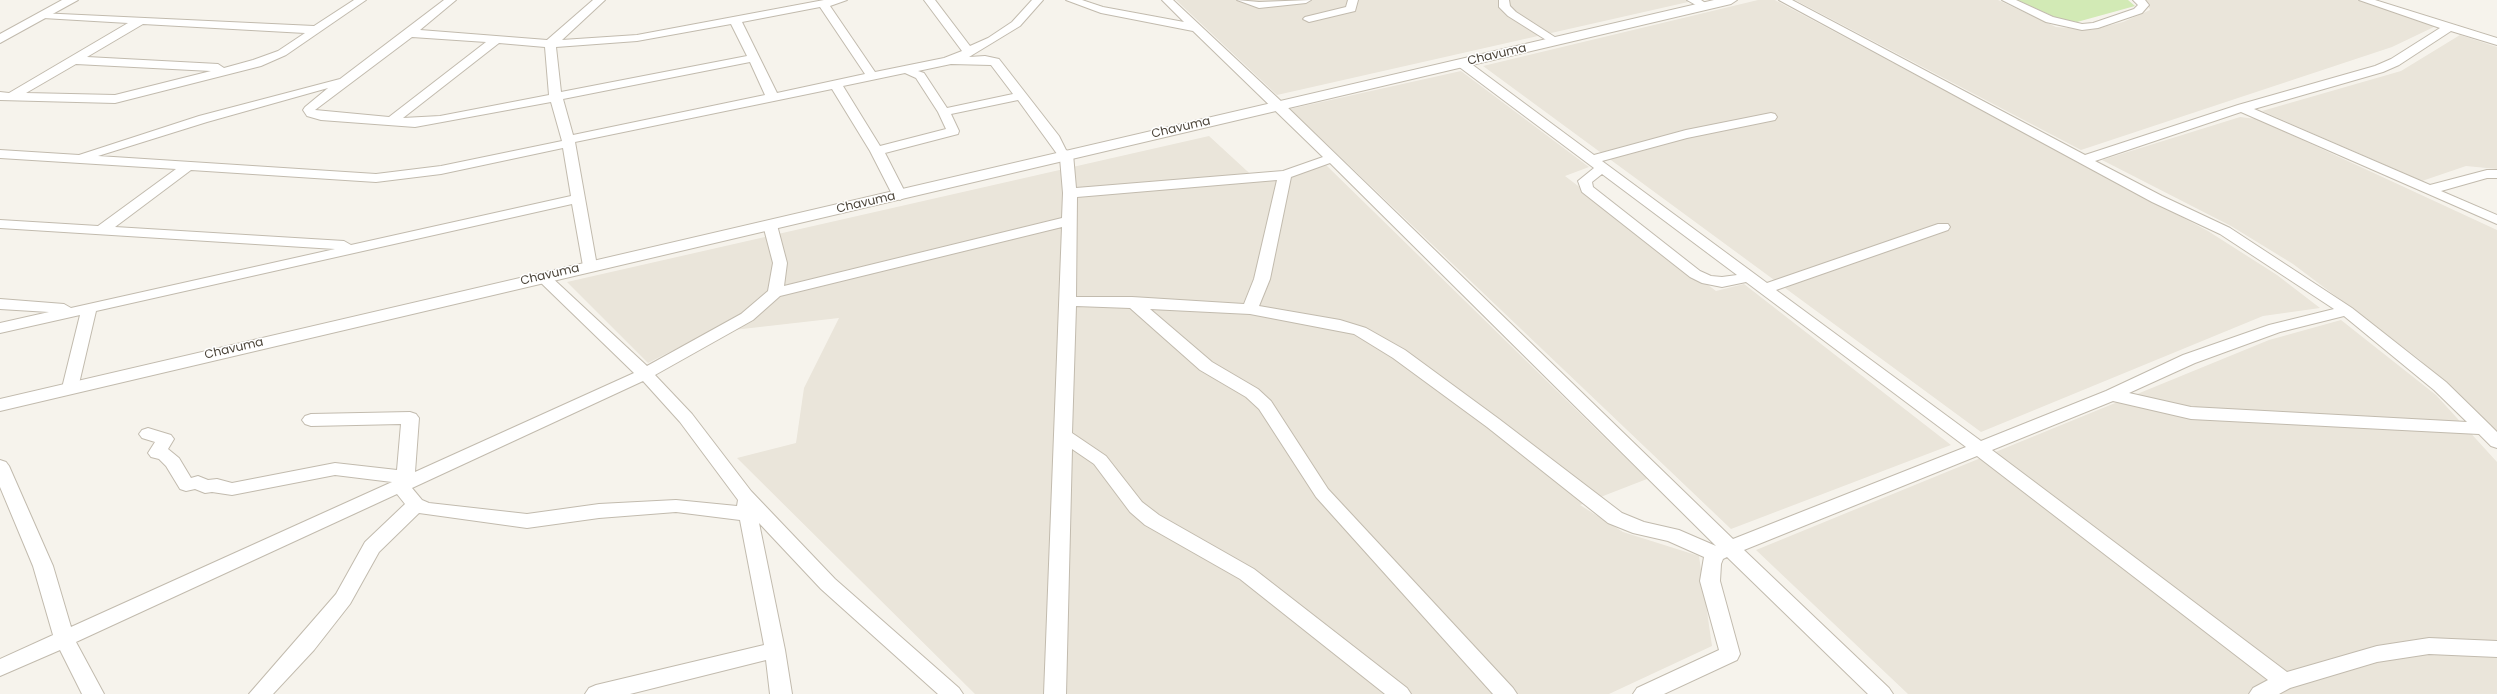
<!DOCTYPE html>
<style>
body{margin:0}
canvas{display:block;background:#f6f3ec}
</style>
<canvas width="2497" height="694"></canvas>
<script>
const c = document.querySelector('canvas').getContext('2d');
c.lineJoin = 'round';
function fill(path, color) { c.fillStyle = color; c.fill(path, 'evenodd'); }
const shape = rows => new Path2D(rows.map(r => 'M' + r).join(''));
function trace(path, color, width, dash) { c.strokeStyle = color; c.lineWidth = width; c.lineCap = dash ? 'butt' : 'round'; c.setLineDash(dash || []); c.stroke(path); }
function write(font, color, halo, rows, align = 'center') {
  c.font = font + ' Poppins,sans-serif'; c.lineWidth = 3; c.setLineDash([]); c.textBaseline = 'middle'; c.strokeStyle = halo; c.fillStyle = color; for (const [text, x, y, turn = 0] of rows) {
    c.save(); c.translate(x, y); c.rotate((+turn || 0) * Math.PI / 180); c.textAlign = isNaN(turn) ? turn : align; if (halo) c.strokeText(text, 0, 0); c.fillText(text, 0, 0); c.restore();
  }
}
fill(shape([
 [1176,0,1697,0,1277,95],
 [1758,0,1775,0,2208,231,2277,275,2320,308,2263,316,1981,432,1483,66],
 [1795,0,1998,0,2056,27,2091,30,2123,22,2150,10,2147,2,2142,0,2357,0,2436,26,2392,47,2081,150],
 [2460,35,2497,47,2497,169,2466,166,2422,181,2262,111,2401,71],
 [1461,71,1589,167,1565,176,1716,291,1744,284,1951,445,1731,529,1290,109],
 [2240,117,2257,119,2497,230,2497,431,2419,359,2293,264,2231,226,2102,160],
 [1209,136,1259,182,1290,176,1325,164,1647,479,1580,505,1623,532,1699,556,1712,646,1609,694,975,694,737,458,796,443,804,388,839,318,707,333,648,363,567,282],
 [2341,320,2436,395,2497,462,2497,694,1908,694,1756,550,2269,340]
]), '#eae5da');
fill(shape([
 [2017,0,2128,0,2135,6,2077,22,2057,18]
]), '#d2eab5');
const minor = shape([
 [354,0,366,0,286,55,261,66,115,103,0,100,0,92,9,93,128,23,43,18,39,17,39,13,314,26,354,0],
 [143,24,305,33,278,51,253,60,224,68,218,64,87,57,143,24],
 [76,64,211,71,115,95,26,93,76,64],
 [444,0,456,0,420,30,547,40,593,0,605,0,562,40,637,35,824,0,847,0,830,6,875,72,944,58,962,51,924,0,935,0,970,46,988,38,1012,22,1032,0,1043,0,1020,26,969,57,985,56,999,59,1059,136,1066,150,1073,154,1076,188,1283,171,1323,157,1193,31,1101,13,1066,0,1082,0,1103,7,1184,22,1162,0,1173,0,1283,103,1733,539,1966,447,1746,282,1722,287,1702,283,1690,277,1582,192,1578,181,1594,168,1458,66,1458,60,1466,60,1594,155,1686,130,1771,113,1775,114,1777,117,1775,120,1687,138,1602,161,1767,283,1938,224,1948,224,1950,227,1948,230,1776,290,1981,441,2106,391,2183,355,2269,325,2334,309,2220,234,2152,202,1779,0,1792,0,2085,155,2238,105,2375,66,2391,59,2440,28,2359,0,2375,0,2497,38,2497,45,2451,31,2399,65,2383,72,2254,109,2430,185,2487,170,2497,170,2497,178,2487,178,2441,191,2497,215,2497,224,2241,112,2095,161,2162,196,2230,228,2352,308,2446,382,2490,425,2497,432,2497,448,2491,446,2479,434,2191,419,2113,401,1992,450,2287,672,2377,646,2429,638,2497,641,2497,657,2429,654,2377,662,2290,688,2279,694,2249,694,2253,688,2268,680,1977,456,1744,550,1889,688,1893,694,1868,694,1727,557,1723,559,1721,564,1720,581,1740,654,1737,660,1664,694,1633,694,1637,688,1719,650,1700,581,1704,557,1668,541,1633,533,1608,523,1487,427,1393,358,1354,334,1250,314,1150,309,1212,362,1258,389,1271,401,1328,489,1513,688,1517,694,1493,694,1316,497,1259,409,1246,397,1200,370,1130,308,1076,306,1072,433,1106,456,1142,502,1159,515,1254,569,1407,688,1411,694,1385,694,1240,579,1145,525,1130,512,1094,464,1072,449,1066,694,1044,694,1062,227,780,296,753,320,655,375,692,414,751,491,835,579,959,688,963,694,938,694,821,589,759,523,785,650,792,694,770,694,766,660,630,694,585,694,589,688,596,685,764,645,740,520,676,512,599,518,527,528,419,513,379,552,350,604,314,650,273,694,249,694,336,594,365,542,405,504,397,494,76,642,104,694,82,694,60,650,0,676,0,659,53,635,33,566,0,487,0,460,6,462,9,466,53,566,71,627,392,482,335,475,232,495,212,492,205,493,195,489,186,491,180,489,166,466,159,459,151,457,148,453,155,442,142,438,139,434,142,430,148,428,171,435,174,439,168,449,179,458,191,478,198,476,208,480,217,479,232,483,335,463,397,470,401,424,311,426,305,424,302,420,305,416,311,414,410,412,416,414,419,418,415,472,634,373,538,280,536,277,538,274,548,274,647,366,741,314,768,291,773,263,763,225,765,222,770,221,777,225,787,263,784,286,1062,218,1063,193,1060,158,1018,100,951,114,959,131,958,134,885,153,907,196,900,200,893,196,870,151,832,89,575,142,597,266,595,269,585,269,583,266,572,204,96,311,78,388,76,392,70,393,64,392,62,388,80,315,0,333,0,323,49,312,0,309,0,299,64,304,71,308,335,249,0,228,0,220,98,226,176,169,0,158,0,150,79,155,199,116,340,79,444,0],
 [820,7,865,74,777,93,742,22,820,7],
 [731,24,747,56,561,92,556,47,637,41,731,24],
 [412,37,486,42,389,117,315,110,412,37],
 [499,43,545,47,549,95,440,116,403,118,499,43],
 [750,62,765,95,573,135,563,99,750,62],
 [951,64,991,65,1013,94,947,108,924,73,918,71,951,64],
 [905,73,916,78,938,112,946,129,880,146,843,86,905,73],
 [328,88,305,107,303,110,307,116,321,120,415,127,551,102,562,141,441,166,376,174,98,156,207,122,328,88],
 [563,148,571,196,351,245,344,241,115,227,191,170,376,182,441,174,563,148],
 [1330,163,1716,546,1679,530,1644,522,1622,513,1499,419,1405,350,1366,328,1340,320,1259,306,1270,279,1291,177,1330,163],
 [1602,174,1737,275,1722,277,1711,276,1700,271,1593,187,1592,182,1602,174],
 [1277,180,1254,279,1244,304,1132,297,1076,297,1077,197,1277,180],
 [2344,316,2434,390,2467,422,2191,407,2129,393,2195,363,2280,332,2344,316],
 [643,381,680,422,738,500,737,506,676,500,599,504,527,514,429,503,422,500,412,488,643,381],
 [1237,0,1259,2,1311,0,1306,3,1259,8,1237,0],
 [1348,0,1358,0,1355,11,1309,22,1303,19,1305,17,1346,7,1348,0],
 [1499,0,1509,0,1510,6,1516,12,1561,41,1559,43,1551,43,1508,16,1499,7,1499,0],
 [1687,0,1701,0,1710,6,1705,9,1701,8,1687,0],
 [2002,0,2016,0,2053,17,2082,24,2093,23,2134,9,2138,5,2133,0,2145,0,2149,5,2142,13,2098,28,2082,30,2046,22,2002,0]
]);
const tertiary = shape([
 [62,0,78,0,0,43,0,34,62,0],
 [1714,0,1737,0,1731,4,0,411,0,399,1714,0]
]);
trace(minor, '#c2bbae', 2);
trace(tertiary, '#c2bbae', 2);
fill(minor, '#fff');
fill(tertiary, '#fff');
write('12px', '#4b4439', '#fff', [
 ["Chavuma",1497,55,-13],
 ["Chavuma",1181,128,-13],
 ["Chavuma",866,203,-13],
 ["Chavuma",550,275,-13],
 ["Chavuma",234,349,-13]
]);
</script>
